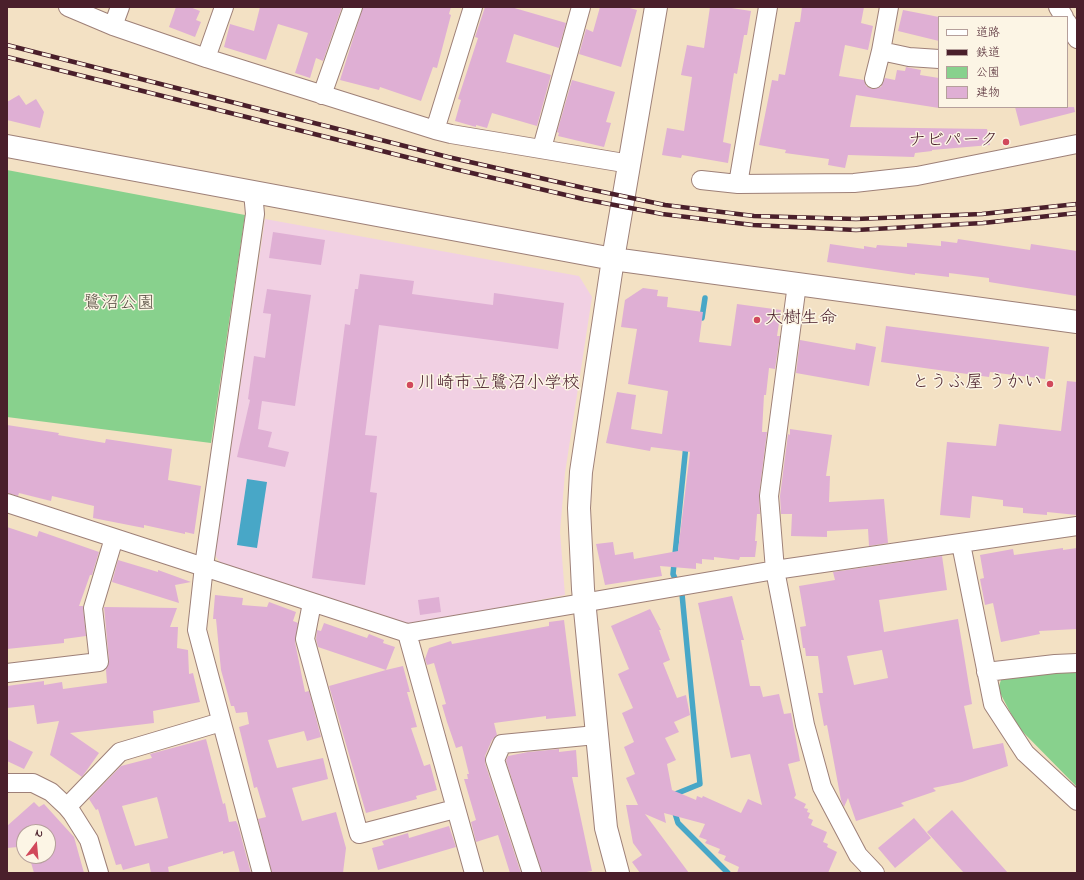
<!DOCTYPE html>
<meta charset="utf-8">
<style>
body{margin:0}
#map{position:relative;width:1084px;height:880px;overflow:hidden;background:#f3e1c4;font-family:"Indie Flower","Klee One",sans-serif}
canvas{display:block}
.frame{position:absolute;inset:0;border:8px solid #4a1f2b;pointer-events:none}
.legend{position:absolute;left:938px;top:16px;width:130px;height:92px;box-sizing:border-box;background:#fcf5e5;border:1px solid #b59f9b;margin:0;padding:5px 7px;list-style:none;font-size:12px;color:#4a1f2b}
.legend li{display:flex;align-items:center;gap:8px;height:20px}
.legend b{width:20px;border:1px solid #b59f9b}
.north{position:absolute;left:16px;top:824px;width:40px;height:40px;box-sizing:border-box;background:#fcf5e5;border:1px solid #b59f9b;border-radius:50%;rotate:16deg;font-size:11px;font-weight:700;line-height:16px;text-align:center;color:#4a1f2b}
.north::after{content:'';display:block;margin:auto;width:14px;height:18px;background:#d1495b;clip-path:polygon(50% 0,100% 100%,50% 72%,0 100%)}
</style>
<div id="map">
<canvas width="1084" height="880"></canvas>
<div class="frame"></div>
<ul class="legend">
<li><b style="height:5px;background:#fff"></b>道路</li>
<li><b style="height:5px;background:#4a1f2b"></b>鉄道</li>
<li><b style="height:11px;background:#88d18d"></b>公園</li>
<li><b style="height:11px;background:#dfafd4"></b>建物</li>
</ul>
<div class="north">N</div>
</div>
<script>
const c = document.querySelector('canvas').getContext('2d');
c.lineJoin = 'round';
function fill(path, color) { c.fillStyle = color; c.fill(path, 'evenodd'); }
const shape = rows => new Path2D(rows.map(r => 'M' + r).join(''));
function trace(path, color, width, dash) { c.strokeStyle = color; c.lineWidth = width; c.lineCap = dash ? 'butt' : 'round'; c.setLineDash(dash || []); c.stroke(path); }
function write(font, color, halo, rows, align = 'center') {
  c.font = font + ' "Indie Flower","Klee One",sans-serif'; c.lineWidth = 3; c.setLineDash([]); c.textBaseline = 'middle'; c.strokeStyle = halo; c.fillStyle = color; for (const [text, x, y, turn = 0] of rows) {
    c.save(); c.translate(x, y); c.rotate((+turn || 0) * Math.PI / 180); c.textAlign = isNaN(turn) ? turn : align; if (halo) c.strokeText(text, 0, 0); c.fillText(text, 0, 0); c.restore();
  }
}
fill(shape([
 [265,219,579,276,592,297,565,473,560,532,565,595,410,626,221,564,215,555]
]), '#f1d0e3');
fill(shape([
 [7,170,245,215,211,443,7,417],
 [1077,669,1077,787,1018,727,998,689,1002,677]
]), '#88d18d');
fill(shape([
 [247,479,267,482,257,548,237,545]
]), '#48a7c7');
trace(shape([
 [702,318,705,298],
 [673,795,700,784,682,594,673,574,686,445],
 [674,810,678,823,728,873]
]), '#48a7c7', 5.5);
fill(shape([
 [176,7,190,7,200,11,196,20,201,22,195,37,169,27],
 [260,7,342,7,323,61,316,58,310,78,295,73,308,33,278,24,266,60,224,47,230,24,254,31],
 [363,7,451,7,449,14,451,15,437,68,433,67,421,101,380,87,379,90,340,80],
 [485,7,511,7,566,23,559,48,514,34,506,62,551,75,537,126,492,113,487,128,476,125,476,127,455,121,461,100,458,99,478,38,475,37],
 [600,7,626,7,637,10,621,67,579,54,586,29,593,32],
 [710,7,725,7,751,11,747,35,744,35,737,74,734,73,723,142,731,144,728,163,682,155,681,158,662,155,667,128,684,131,692,77,681,75,687,45,704,48],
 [802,7,864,7,861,23,873,26,868,50,845,45,839,76,864,80,866,86,872,89,881,87,885,78,895,80,897,70,905,71,906,67,921,70,920,75,939,78,939,108,856,95,850,127,987,129,990,145,932,150,932,151,915,153,914,157,848,155,845,168,828,165,829,159,785,153,786,150,759,145,772,80,778,81,779,74,785,75,795,22,800,22],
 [903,10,939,17,939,41,898,31],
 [572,80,615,92,606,122,611,123,604,147,558,136,559,133,557,132],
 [19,95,26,105,36,99,44,112,40,128,7,120,7,102],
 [1015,107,1074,107,1075,112,1020,126],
 [273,232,325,240,321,265,269,258],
 [958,239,1030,250,1031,244,1077,251,1077,296,989,282,989,278,949,273,949,277,915,273,915,275,827,262,830,244,864,249,864,246,876,248,877,245,907,247,907,243,941,246,941,241,957,243],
 [360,274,414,281,412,294,493,305,494,293,564,303,558,349,379,325,365,435,377,436,370,492,377,493,365,585,312,578,345,324,350,325,355,289,358,289],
 [643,288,658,290,657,296,668,297,667,307,703,312,699,342,731,346,737,304,781,310,777,336,780,336,775,369,769,368,766,395,764,395,762,432,767,432,759,495,760,514,757,514,755,541,757,541,755,557,740,557,739,560,714,557,714,560,702,559,702,564,696,563,696,569,660,566,662,576,605,585,596,544,613,542,615,555,633,552,634,559,678,551,690,452,651,447,650,451,606,443,617,392,636,395,631,429,662,434,668,391,628,384,637,329,621,327,625,300],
 [267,289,311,295,295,406,262,401,258,429,272,432,268,447,289,452,285,467,237,457,250,400,248,399,254,356,265,358,271,314,263,313],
 [886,326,1049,347,1045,379,990,372,989,377,881,362],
 [800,340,855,350,856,343,876,347,869,386,796,373],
 [1067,381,1077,382,1077,515,1047,512,1047,515,1023,513,1023,508,1003,506,1003,500,972,496,970,518,940,515,947,442,996,446,999,424,1061,431],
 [7,425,59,433,58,435,105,443,106,439,172,449,168,480,201,486,194,534,185,532,185,534,144,525,144,528,93,518,94,506,52,496,51,501,19,493,18,496,7,493],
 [790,429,832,435,826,476,830,476,829,502,884,499,888,543,869,546,868,529,827,531,827,537,791,536,792,514,781,514,780,496,788,434,790,435],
 [7,527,37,537,39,531,99,552,92,575,90,575,79,606,83,606,86,636,64,639,64,643,7,649],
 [1063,548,1063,550,1077,548,1077,629,1039,631,1040,634,1001,642,993,603,985,605,980,579,984,578,980,555,1013,549,1014,555],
 [942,556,947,590,879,600,884,632,958,619,972,704,964,706,973,749,1003,743,1008,766,962,782,933,788,936,791,901,803,904,806,856,821,848,798,844,807,841,800,827,725,824,726,818,693,823,693,818,656,806,656,805,648,803,648,800,627,806,626,799,586,835,580,833,572],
 [882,650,888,678,854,685,847,656],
 [118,560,158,572,158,570,191,582,175,585,179,603,112,582],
 [215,595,243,598,242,605,267,607,269,602,296,612,293,621,298,623,295,642,305,692,309,691,321,737,307,741,304,731,268,740,277,768,323,758,328,779,292,788,302,821,336,812,346,848,343,873,272,873,258,819,266,817,257,787,254,788,251,775,239,727,249,724,247,712,236,713,234,706,231,706,221,670,216,619,213,619],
 [732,596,744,640,741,640,750,686,760,686,763,697,779,694,784,714,791,713,800,761,788,764,796,795,794,798,806,804,804,808,808,809,807,812,810,813,808,818,813,820,811,825,827,832,823,842,828,844,827,847,837,852,828,873,737,873,739,867,724,860,726,856,718,853,720,849,705,843,707,840,699,837,705,824,664,813,666,823,645,814,689,873,640,873,632,862,642,855,633,843,626,805,638,805,626,778,635,774,624,747,634,742,622,713,633,708,618,674,629,669,611,626,650,609,661,630,659,630,670,660,663,663,677,698,686,695,690,715,674,722,679,732,665,738,676,760,667,764,672,790,696,800,697,796,702,798,703,796,741,813,748,799,762,805,750,754,731,758,698,603],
 [439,597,441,612,420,615,418,600],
 [104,607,177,608,170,627,178,627,177,648,188,650,189,674,193,673,200,702,153,711,154,723,70,733,99,753,82,777,50,755,59,721,37,724,34,705,7,708,7,686,44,681,44,685,62,682,63,689,107,683,106,670,109,661],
 [564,620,576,716,546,719,546,716,494,723,497,735,492,740,485,756,485,763,521,873,510,873,498,835,476,842,471,822,476,820,464,779,468,779,467,774,469,774,462,746,456,748,447,722,442,705,446,704,434,663,427,665,425,659,429,648,451,641,452,644,549,626,549,622],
 [324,623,367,638,369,634,384,640,383,643,395,647,386,670,403,666,410,692,407,692,417,727,411,728,424,766,430,764,437,790,416,796,417,799,366,813,329,686,386,670,318,647,316,639,317,630,321,631],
 [7,739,33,752,24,769,7,761],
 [206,739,223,804,225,803,229,822,236,821,238,825,251,873,240,873,234,851,223,854,223,851,168,867,169,873,151,873,149,863,123,870,121,864,116,865,98,809,96,810,89,799,121,766,152,758,150,754],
 [157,797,168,838,135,846,122,806],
 [559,749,559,752,576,750,578,777,572,777,592,871,581,873,542,873,506,761,508,756,528,752],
 [34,802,39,807,44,804,74,837,84,873,34,873,30,859,27,856,48,856,48,832,24,832,24,853,18,847,7,848,7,826],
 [952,810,1008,873,964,873,927,832],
 [914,818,931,838,895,868,878,848],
 [449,826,456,847,378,870,372,848,384,845,382,841,408,833,409,838]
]), '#dfafd4');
const minor = shape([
 [68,7,113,26,206,58,435,130,451,134,630,164],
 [889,7,881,51,909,57,939,59],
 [1058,7,1064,17],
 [1067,22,1077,39],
 [113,26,120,7],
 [206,58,224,7],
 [874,79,881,51],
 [322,95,353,7],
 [435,130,473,7],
 [542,148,581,7],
 [701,180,738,184,854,183,917,176,1077,144],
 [738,184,768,7],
 [253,192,255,214,204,566,197,630,262,873],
 [797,284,769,496,775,570,805,725,822,787,858,855,875,873],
 [7,503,407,633,775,570,1077,526],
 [961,544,993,704,1025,753,1077,801],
 [312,603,305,639,359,834,455,809],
 [407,633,474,873],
 [986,672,1055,664,1077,663],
 [7,673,99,662,93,608,114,538],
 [7,783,33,783,51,792,67,807,72,813,89,840,99,873],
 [67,807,120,752,221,722],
 [532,873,495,760,502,744,596,735]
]);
const tertiary = shape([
 [7,146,613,259,1077,322],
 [618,873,606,828,583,589,579,508,581,472,613,259,656,7]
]);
trace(minor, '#9e8078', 20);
trace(tertiary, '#9e8078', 24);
trace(minor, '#fff', 18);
trace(tertiary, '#fff', 22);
const rail = shape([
 [7,45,448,157,584,188,665,205,754,216,856,219,982,214,1077,204],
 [7,57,446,167,583,199,662,214,753,225,856,230,983,223,1077,213]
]);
trace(rail, '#4a1f2b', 4.5);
trace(rail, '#fcf5e5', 3, [9]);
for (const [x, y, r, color] of [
 [1006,142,4,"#d1495b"],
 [757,320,4,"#d1495b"],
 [1050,384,4,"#d1495b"],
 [410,385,4,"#d1495b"]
]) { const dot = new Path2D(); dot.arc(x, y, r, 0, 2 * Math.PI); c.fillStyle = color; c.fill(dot); trace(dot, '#fcf5e5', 1.5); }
write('18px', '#4a1f2b', '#fcf5e5', [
 ["ナビパーク",998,142],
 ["大樹生命",765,320,"left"],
 ["とうふ屋 うかい",1042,384],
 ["川崎市立鷺沼小学校",418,385,"left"]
], 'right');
write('18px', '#5d5448', '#fcf5e5', [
 ["鷺沼公園",119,305]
]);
</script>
